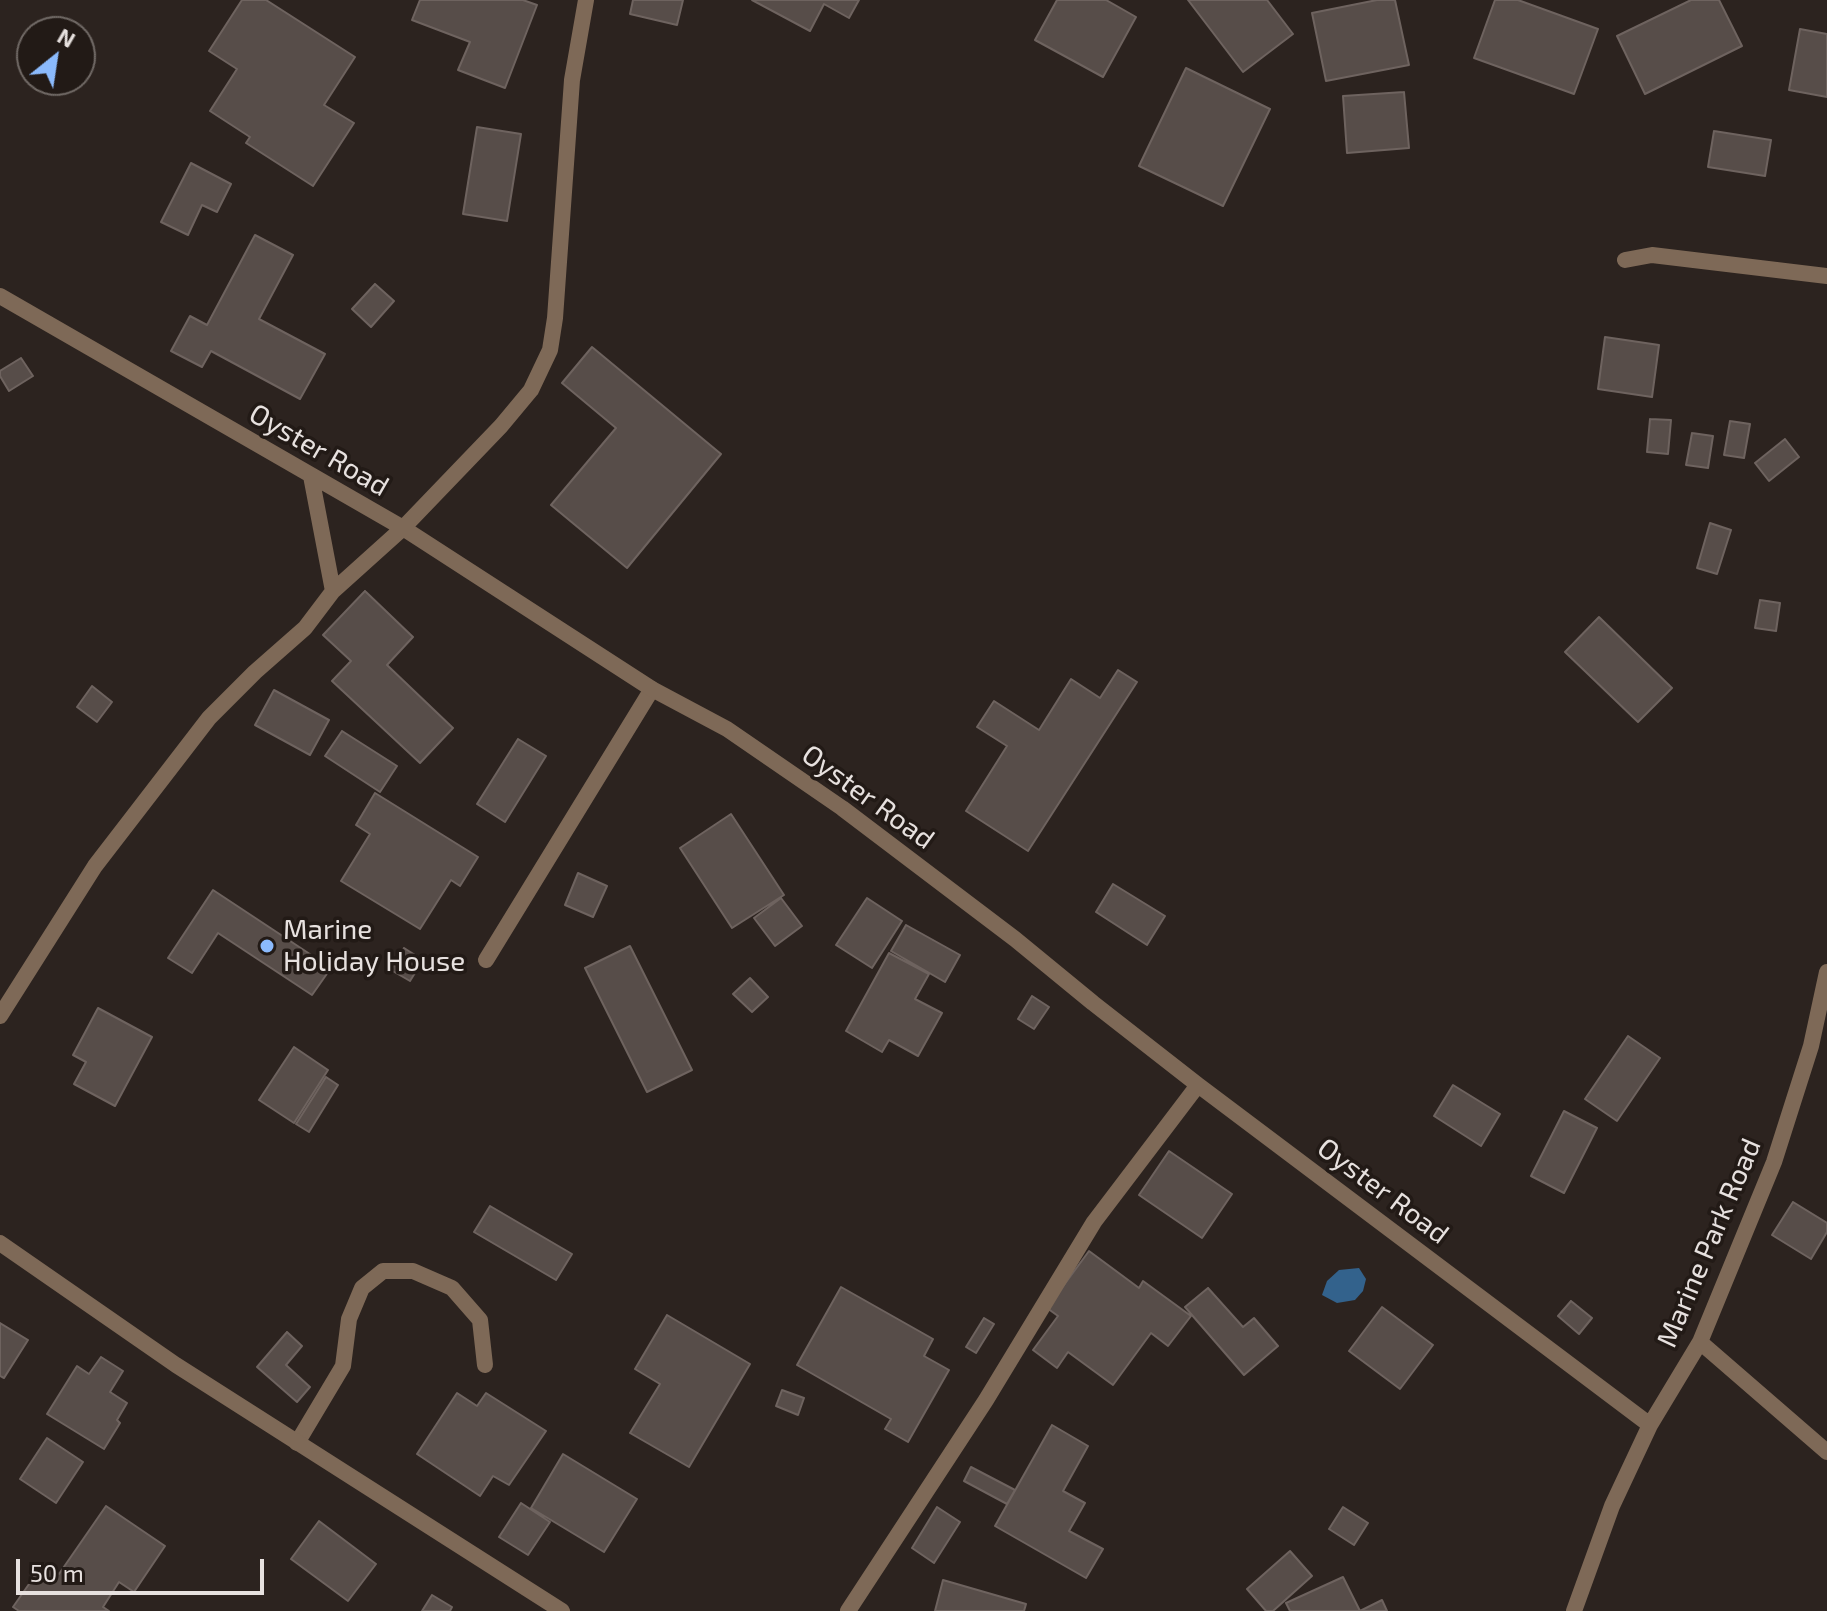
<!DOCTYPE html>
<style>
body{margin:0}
#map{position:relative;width:1827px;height:1611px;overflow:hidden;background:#2c231f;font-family:"Exo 2",sans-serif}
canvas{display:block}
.north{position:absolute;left:16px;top:16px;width:80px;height:80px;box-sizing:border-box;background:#221a16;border:2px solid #716a66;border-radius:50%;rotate:30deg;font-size:22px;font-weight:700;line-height:32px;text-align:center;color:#e7e1df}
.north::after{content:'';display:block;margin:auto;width:28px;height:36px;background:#8bbafc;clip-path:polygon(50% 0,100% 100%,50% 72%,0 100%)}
.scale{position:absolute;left:16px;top:1559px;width:248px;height:36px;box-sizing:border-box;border:4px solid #e7e1df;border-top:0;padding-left:10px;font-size:24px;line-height:28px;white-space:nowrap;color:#e7e1df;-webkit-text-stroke:6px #221a16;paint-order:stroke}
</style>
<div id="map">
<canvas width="1827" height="1611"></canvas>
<div class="north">N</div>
<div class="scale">50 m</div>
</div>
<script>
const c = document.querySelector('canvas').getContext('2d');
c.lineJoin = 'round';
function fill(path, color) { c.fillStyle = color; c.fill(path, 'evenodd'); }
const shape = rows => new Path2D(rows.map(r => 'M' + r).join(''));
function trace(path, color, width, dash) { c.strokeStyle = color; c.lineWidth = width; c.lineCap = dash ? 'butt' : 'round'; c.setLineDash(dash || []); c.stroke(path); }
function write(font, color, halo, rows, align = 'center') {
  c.font = font + ' "Exo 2",sans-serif'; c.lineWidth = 7; c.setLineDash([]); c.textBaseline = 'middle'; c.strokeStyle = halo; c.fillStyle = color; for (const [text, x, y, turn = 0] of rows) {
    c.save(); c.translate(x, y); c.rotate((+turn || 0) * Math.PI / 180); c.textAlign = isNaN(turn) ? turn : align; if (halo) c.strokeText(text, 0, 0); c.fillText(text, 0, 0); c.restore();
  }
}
fill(shape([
 [1359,1268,1366,1279,1363,1291,1355,1300,1337,1303,1322,1295,1327,1281,1339,1270]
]), '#33628c');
const building = shape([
 [242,0,266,0,355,57,324,105,354,123,313,186,246,143,250,137,210,111,237,69,209,51,242,0],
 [420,0,523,0,537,5,505,88,458,70,470,42,412,20,420,0],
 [633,0,683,0,677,25,630,14,633,0],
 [752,0,859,0,849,18,824,4,810,31,752,0],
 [1057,0,1106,0,1136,17,1103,77,1035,40,1057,0],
 [1188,0,1267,0,1293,34,1243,72,1188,0],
 [1377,0,1395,0,1409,65,1326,81,1312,13,1377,0],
 [1495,0,1518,0,1598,29,1574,94,1474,58,1495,0],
 [1691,0,1719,0,1742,46,1645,94,1617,36,1691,0],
 [1800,29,1827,34,1827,97,1789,90,1800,29],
 [1186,68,1270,109,1223,206,1139,166,1186,68],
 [1404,92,1409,148,1347,153,1343,96,1404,92],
 [477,127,521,134,507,221,463,214,477,127],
 [1714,131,1771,140,1765,176,1708,167,1714,131],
 [191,163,231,184,217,212,202,205,188,235,161,222,191,163],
 [255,235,293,255,259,319,325,354,300,399,211,351,202,367,171,351,190,316,207,325,255,235],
 [375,284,394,301,371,327,352,309,375,284],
 [1605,337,1659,345,1652,397,1598,389,1605,337],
 [592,347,721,454,627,568,551,505,616,428,562,383,592,347],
 [21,358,33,376,9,391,0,376,0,371,21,358],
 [1650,419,1671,420,1668,454,1647,452,1650,419],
 [1730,421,1750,424,1744,458,1724,455,1730,421],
 [1692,433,1713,436,1708,468,1686,465,1692,433],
 [1785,439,1799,457,1769,481,1755,463,1785,439],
 [1710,523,1731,530,1717,574,1697,568,1710,523],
 [365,591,413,637,387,665,453,728,420,763,332,681,351,661,323,635,365,591],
 [1760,600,1780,603,1776,631,1755,628,1760,600],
 [1599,617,1672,688,1638,722,1565,652,1599,617],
 [1118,670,1137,682,1028,851,966,811,1007,746,977,727,994,701,1039,730,1071,679,1100,698,1118,670],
 [92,686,112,702,97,722,77,707,92,686],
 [274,690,329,720,310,755,255,725,274,690],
 [342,731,397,766,380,792,325,756,342,731],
 [518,739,546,756,505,822,477,804,518,739],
 [375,793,478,857,460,886,451,880,420,929,341,881,370,834,356,825,375,793],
 [731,814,784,895,732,928,680,848,731,814],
 [578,873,607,886,593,917,565,905,578,873],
 [1113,884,1165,916,1147,945,1096,912,1113,884],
 [213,890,331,968,312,995,218,933,192,973,168,958,213,890],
 [781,898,802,926,775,946,754,918,781,898],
 [867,898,902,921,872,968,836,945,867,898],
 [906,925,960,955,945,982,891,951,906,925],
 [630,946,692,1070,647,1092,585,968,630,946],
 [404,948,423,960,410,981,391,970,404,948],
 [889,953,929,974,915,999,942,1013,918,1056,889,1040,882,1052,846,1031,889,953],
 [750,978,768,997,752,1012,733,994,750,978],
 [1032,996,1049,1007,1034,1029,1018,1019,1032,996],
 [98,1008,152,1037,115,1106,74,1084,86,1062,73,1055,98,1008],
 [1628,1036,1660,1058,1617,1121,1585,1099,1628,1036],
 [294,1047,328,1070,294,1123,259,1100,294,1047],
 [326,1077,338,1085,309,1132,296,1124,326,1077],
 [1453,1085,1500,1114,1481,1146,1434,1116,1453,1085],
 [1564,1111,1597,1128,1564,1193,1531,1176,1564,1111],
 [1169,1151,1232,1194,1202,1238,1139,1195,1169,1151],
 [1793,1202,1827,1223,1827,1232,1811,1259,1772,1235,1793,1202],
 [490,1206,572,1254,556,1280,474,1232,490,1206],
 [1089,1251,1139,1288,1143,1281,1191,1316,1168,1346,1151,1333,1113,1385,1068,1352,1057,1368,1033,1350,1058,1316,1047,1308,1089,1251],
 [841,1287,933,1339,924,1356,949,1370,908,1442,885,1429,891,1419,797,1365,841,1287],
 [1208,1288,1243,1327,1254,1318,1278,1346,1244,1375,1185,1307,1208,1288],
 [1571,1301,1592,1318,1579,1334,1558,1316,1571,1301],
 [1382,1307,1433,1345,1400,1389,1349,1351,1382,1307],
 [667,1315,750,1364,689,1467,630,1433,660,1384,635,1369,667,1315],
 [984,1318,994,1324,976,1353,966,1347,984,1318],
 [0,1323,28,1340,4,1378,0,1376,0,1323],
 [287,1332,302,1346,286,1365,310,1387,297,1402,257,1367,287,1332],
 [101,1357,123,1371,110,1392,127,1403,117,1420,120,1423,104,1449,47,1414,77,1366,89,1374,101,1357],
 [782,1390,804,1398,798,1415,776,1406,782,1390],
 [457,1393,477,1406,486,1393,546,1431,509,1485,493,1476,480,1496,417,1454,457,1393],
 [1052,1425,1088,1446,1063,1491,1085,1503,1069,1531,1103,1549,1086,1578,995,1526,1052,1425],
 [47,1438,83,1462,56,1503,20,1479,47,1438],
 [563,1454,637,1499,604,1552,531,1508,563,1454],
 [971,1467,1015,1490,1007,1504,964,1481,971,1467],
 [521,1503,550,1522,528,1555,499,1537,521,1503],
 [106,1506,165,1546,134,1592,119,1582,103,1607,109,1611,19,1611,13,1607,43,1564,59,1574,106,1506],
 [937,1507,960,1522,934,1563,912,1548,937,1507],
 [1343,1507,1368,1523,1354,1545,1329,1529,1343,1507],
 [319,1521,376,1564,348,1601,291,1559,319,1521],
 [1290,1551,1312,1576,1273,1611,1266,1611,1247,1589,1290,1551],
 [1343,1577,1360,1611,1382,1600,1387,1611,1290,1611,1286,1603,1343,1577],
 [943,1580,1026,1604,1024,1611,935,1611,943,1580],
 [432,1595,452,1607,450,1611,422,1611,432,1595]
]);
fill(building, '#574d49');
trace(building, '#6e635f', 2);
trace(shape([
 [486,960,652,689],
 [297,1443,343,1366,349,1319,362,1288,383,1271,413,1271,452,1288,480,1320,485,1365]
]), '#7e6957', 16);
trace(shape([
 [1625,260,1652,255,1827,276],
 [0,296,403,528,652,689,727,729,842,808,1015,939,1093,1003,1198,1085,1650,1425],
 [311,476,333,591],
 [0,1016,95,866,209,718,255,672,305,628,333,591,403,528,501,426,531,390,550,350,555,318,572,80,586,0],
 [0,1243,176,1365,562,1611],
 [1700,1342,1827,1452],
 [848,1611,986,1400,1094,1222,1198,1085],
 [1574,1611,1612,1506,1650,1425,1700,1342,1774,1162,1811,1046,1827,972]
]), '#7e6957', 16);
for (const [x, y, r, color] of [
 [267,946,8,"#8bbafc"]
]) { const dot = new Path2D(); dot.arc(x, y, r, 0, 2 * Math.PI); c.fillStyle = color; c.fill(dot); trace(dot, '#221a16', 3); }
write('28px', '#e7e1df', '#221a16', [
 ["Oyster Road",319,450,30],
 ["Oyster Road",868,797,36],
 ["Oyster Road",1383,1191,37],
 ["Marine Park Road",1709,1243,-67]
]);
write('28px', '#e7e1df', '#221a16', [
 ["Marine",283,930],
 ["Holiday House",283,962]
], 'left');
</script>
